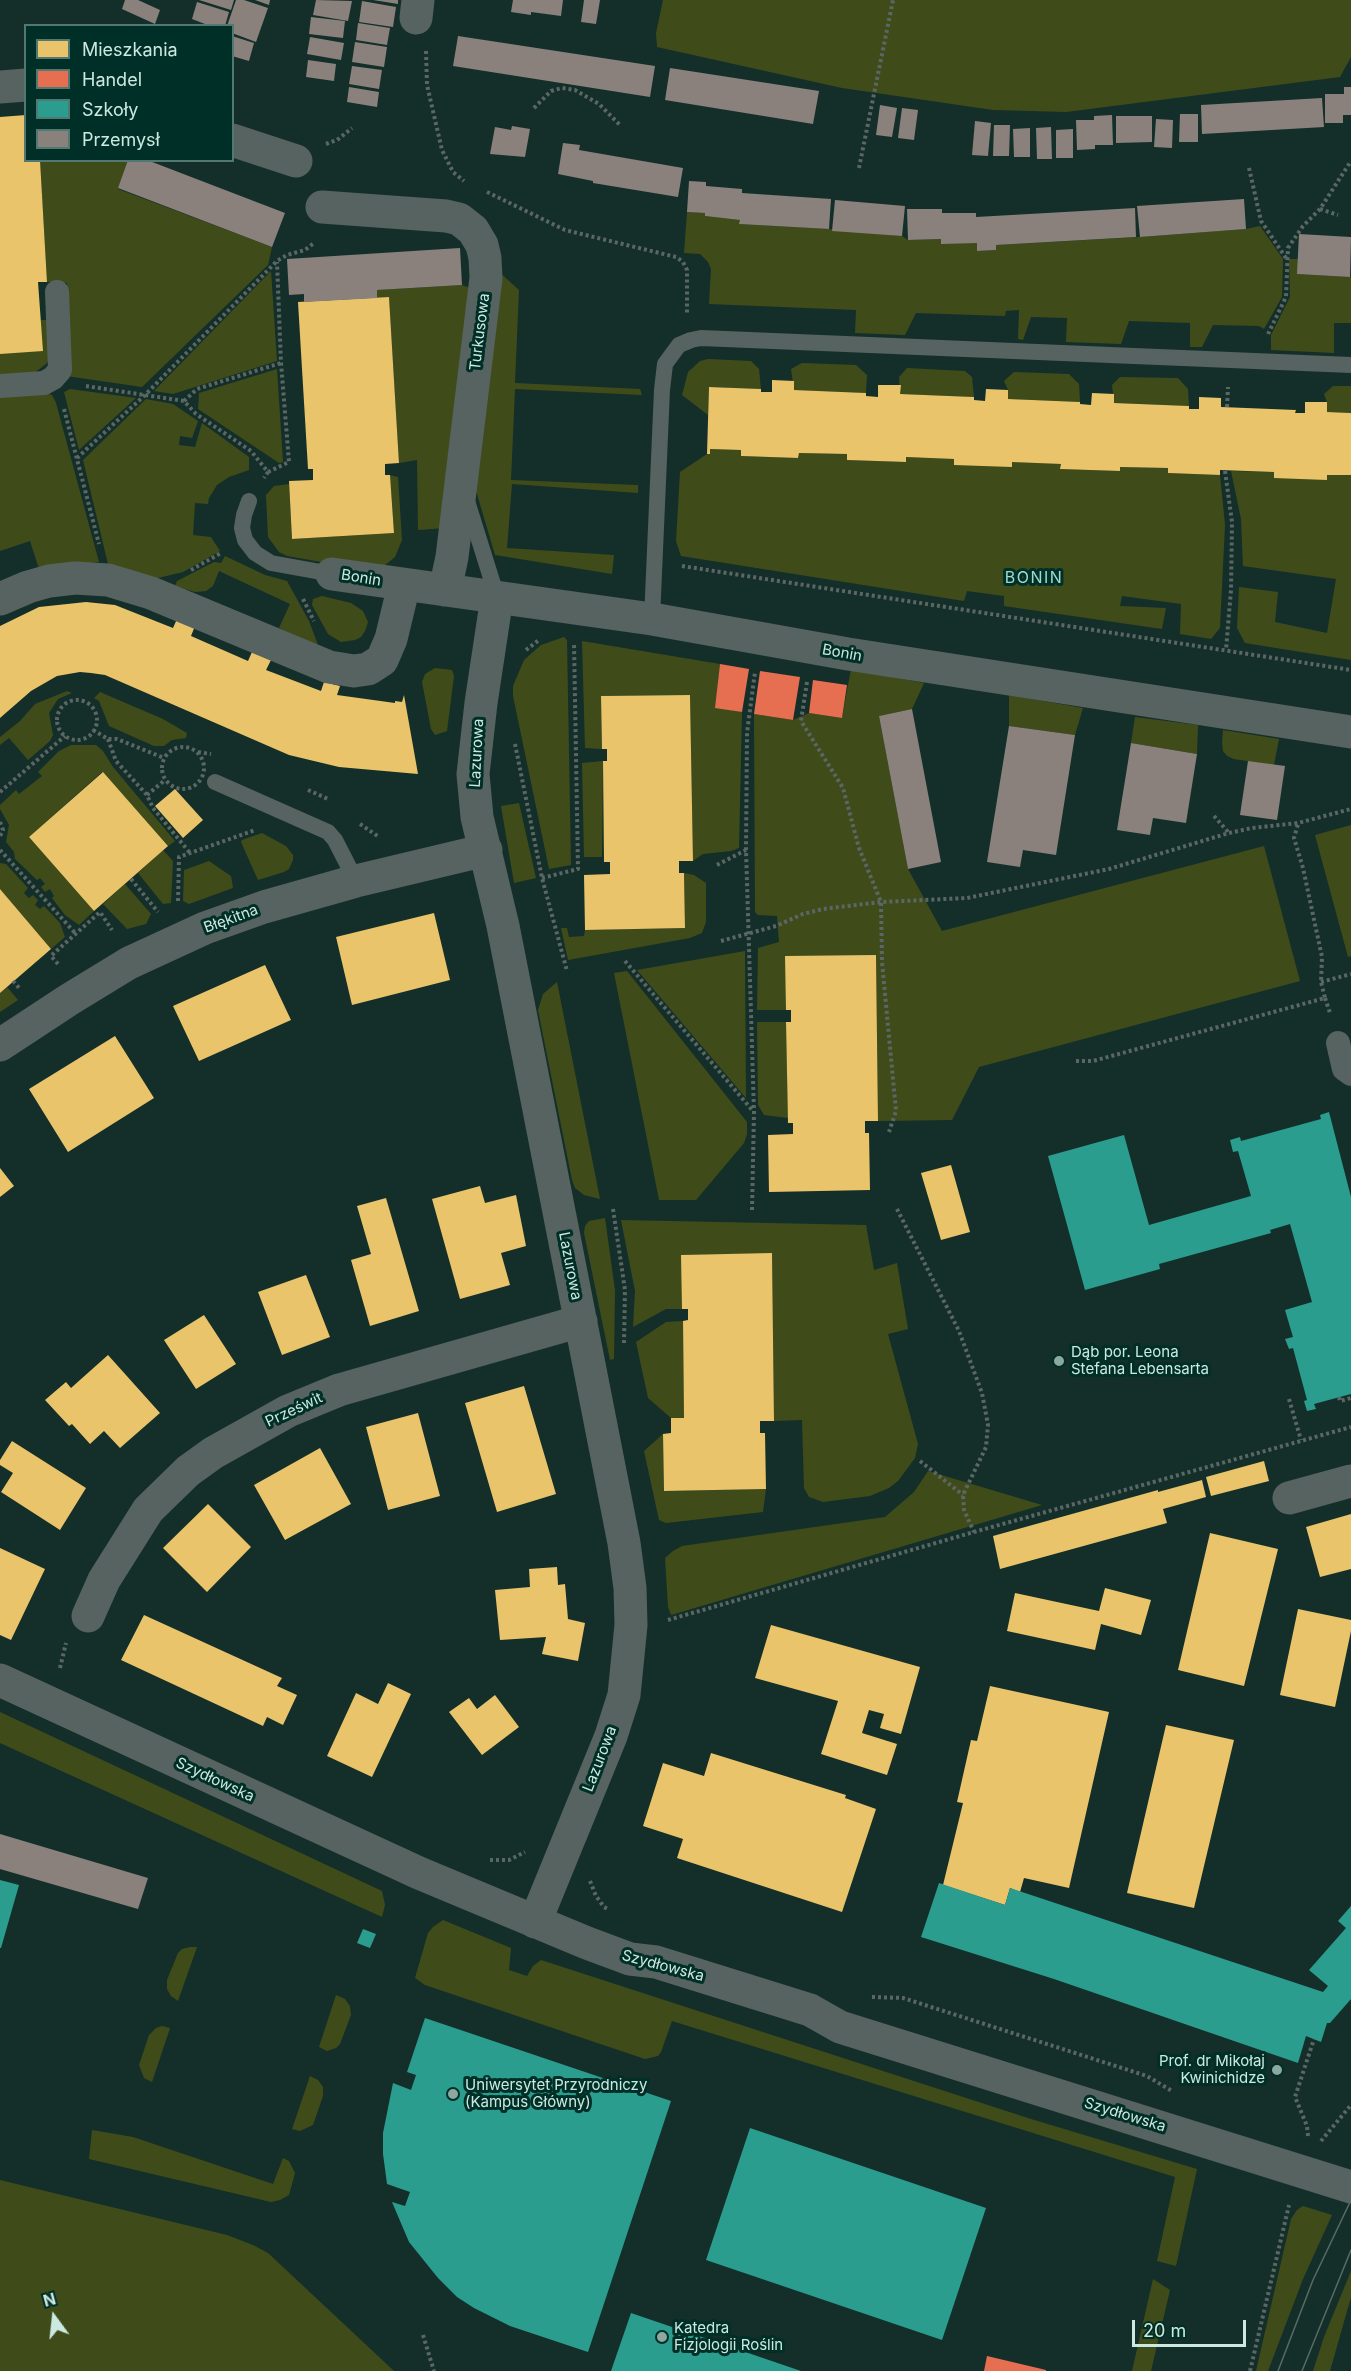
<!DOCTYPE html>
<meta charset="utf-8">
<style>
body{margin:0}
#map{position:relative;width:1351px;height:2371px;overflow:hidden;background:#142f2a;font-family:Inter,sans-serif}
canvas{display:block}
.legend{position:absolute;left:24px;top:24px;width:210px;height:138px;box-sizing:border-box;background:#002f27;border:2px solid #527971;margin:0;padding:8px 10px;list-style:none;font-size:18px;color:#cce9e1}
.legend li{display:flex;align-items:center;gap:12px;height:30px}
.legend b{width:30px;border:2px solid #527971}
.north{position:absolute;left:24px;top:2287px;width:60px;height:60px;-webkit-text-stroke:4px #002f27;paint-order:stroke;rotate:345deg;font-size:16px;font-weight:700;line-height:24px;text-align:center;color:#cce9e1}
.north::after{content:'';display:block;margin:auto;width:21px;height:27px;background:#cce9e1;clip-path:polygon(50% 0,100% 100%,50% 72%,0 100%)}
.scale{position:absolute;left:1132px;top:2320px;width:114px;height:27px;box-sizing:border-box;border:3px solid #cce9e1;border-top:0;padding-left:8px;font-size:18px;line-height:21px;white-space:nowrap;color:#cce9e1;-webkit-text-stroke:4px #002f27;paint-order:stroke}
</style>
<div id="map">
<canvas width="1351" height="2371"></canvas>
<ul class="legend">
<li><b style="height:16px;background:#e9c46a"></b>Mieszkania</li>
<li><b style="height:16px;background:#e76f51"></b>Handel</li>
<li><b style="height:16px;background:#2a9d8f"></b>Szkoły</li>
<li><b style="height:16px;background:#8a817c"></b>Przemysł</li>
</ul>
<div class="north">N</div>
<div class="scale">20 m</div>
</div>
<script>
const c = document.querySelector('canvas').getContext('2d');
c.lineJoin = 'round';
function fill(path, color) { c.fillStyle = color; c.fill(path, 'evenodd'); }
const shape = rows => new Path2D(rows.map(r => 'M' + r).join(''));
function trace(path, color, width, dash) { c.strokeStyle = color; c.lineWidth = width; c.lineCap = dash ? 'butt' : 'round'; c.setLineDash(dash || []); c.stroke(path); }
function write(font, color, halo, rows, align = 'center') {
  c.font = font + ' Inter,sans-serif'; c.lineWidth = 6; c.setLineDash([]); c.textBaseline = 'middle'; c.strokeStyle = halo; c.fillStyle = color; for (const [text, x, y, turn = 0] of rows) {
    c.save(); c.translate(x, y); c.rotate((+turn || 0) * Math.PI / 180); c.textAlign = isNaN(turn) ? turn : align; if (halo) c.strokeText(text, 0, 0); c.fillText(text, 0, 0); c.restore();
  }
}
fill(shape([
 [663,0,1351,0,1351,57,1340,77,1066,112,993,110,842,88,657,47,656,33],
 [40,161,128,161,118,189,272,247,268,265,142,387,66,376,71,367,67,283,47,282],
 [687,212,705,213,705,216,740,220,740,224,829,229,902,236,908,240,941,239,977,243,977,251,996,250,996,245,1140,237,1246,229,1260,226,1283,259,1282,297,1264,329,1259,326,1213,325,1202,347,1190,347,1190,323,1129,321,1121,344,1066,342,1067,318,1031,317,1023,340,1018,339,1019,310,1006,311,1005,316,916,313,905,335,855,333,856,310,709,304,711,269,708,262,700,254,684,253],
 [1289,259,1298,259,1298,274,1351,277,1351,323,1334,323,1334,353,1271,350,1271,335,1290,297],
 [497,270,519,290,515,383,640,389,642,395,515,389,511,480,638,485,638,493,512,484,507,548,614,555,612,574,495,555,472,477],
 [271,271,277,361,173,394,154,391],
 [462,285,473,289,445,528,418,530,417,460,399,463,389,297,377,298,377,290],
 [41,320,49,320,50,358,46,364,34,373,0,376,0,354],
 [708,359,751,361,759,369,761,389,709,387,708,415,682,395,688,372,700,361],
 [802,363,856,365,867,375,866,393,794,390,791,369],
 [907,368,965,371,972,377,974,397,900,394,899,377],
 [277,369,283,462,279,463,198,409,199,393],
 [1014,372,1069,374,1079,384,1080,402,1008,399,1008,390,1004,381],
 [1120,377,1178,378,1188,389,1189,406,1114,403,1112,385],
 [1333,386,1351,386,1351,413,1327,412,1327,402,1324,394],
 [70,389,136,398,79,450,64,392],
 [47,393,52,395,56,403,99,562,39,569,30,541,0,551,0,396],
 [146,399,173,404,198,421,192,438,180,436,179,445,195,447,202,423,249,457,249,470,229,477,217,485,209,498,208,504,195,503,193,535,211,537,220,551,183,572,154,579,108,564,83,460],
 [710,449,741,450,741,456,798,458,799,453,847,454,847,460,905,462,906,457,954,459,1061,464,1061,469,1119,471,1120,467,1168,468,1169,473,1220,475,1225,525,1220,628,1211,639,1180,634,1181,604,1122,596,1120,606,1166,608,1162,629,1004,606,1004,596,967,591,964,601,681,556,676,541,680,472,707,454,710,454],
 [1231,471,1274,472,1327,480,1327,475,1351,475,1351,660,1245,643,1237,628,1239,587,1278,592,1275,622,1327,633,1336,579,1243,566,1241,519],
 [390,475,398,477,402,540,395,557,384,566,367,570,287,556,279,552,268,537,266,495,274,486,289,484,292,539,394,533],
 [225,556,265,575,287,581,309,621,318,645,315,647,279,628,290,604,219,571,213,586,206,591,195,592,175,586,177,581,214,562,221,563],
 [322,596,351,603,363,611,368,622,365,631,361,637,355,640,341,642,328,634,312,605,313,599],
 [564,637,567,640,571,865,549,869,513,696,513,686,524,660,541,645],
 [582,641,720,664,716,707,742,712,739,848,731,851,703,854,693,861,690,695,601,696,602,749,585,748],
 [435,668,452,670,454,676,447,731,435,735,431,729,422,682,425,674],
 [851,669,924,683,912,709,879,716,908,869,942,931,1264,846,1300,981,979,1067,952,1120,878,1121,876,955,786,1010,757,1010,758,948,779,942,777,916,758,915,755,912,754,714,793,720,809,713,842,718],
 [67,691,72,693,58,699,49,713,53,735,50,741,28,760,9,738,0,745,0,737,20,721,35,704],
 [100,692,163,719,187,733,186,738,172,740,164,746,154,746,109,726,99,701,94,698],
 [1009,695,1083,708,1075,735,1009,726],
 [1135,717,1198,725,1197,754,1131,743],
 [1223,730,1279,739,1274,765,1234,759,1227,756,1223,751,1222,743],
 [71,745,96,745,103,751,113,767,175,841,168,846,102,772,29,837,94,911,79,925,65,915,52,898,54,896,50,889,45,892,41,887,45,884,40,878,37,880,15,859,14,852,6,842,9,825,0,809,0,805,16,790,19,794,42,776,38,772,59,751],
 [603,761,602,857,584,857,582,763],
 [519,803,536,878,514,883,501,806],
 [1351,825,1351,956,1348,957,1315,835],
 [262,833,286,846,293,855,293,860,289,869,284,872,258,880,241,842,242,840],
 [163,850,173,861,171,903,163,904,138,873],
 [209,861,231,876,233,888,189,904,183,901,184,870],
 [0,863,6,864,28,888,24,893,29,898,33,895,38,900,35,905,40,909,44,906,60,923,65,937,51,949,0,889],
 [684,873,694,875,706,883,706,922,702,933,690,938,568,960,561,928,567,928,569,937,584,936,585,930,685,928],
 [125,884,151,914,146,924,127,929,103,904],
 [745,951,746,1098,637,970],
 [627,971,747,1122,747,1134,744,1143,696,1200,659,1200,614,973],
 [557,982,600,1199,584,1195,575,1188,572,1180,538,1010,543,994],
 [7,987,18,1000,0,1012,0,993],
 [757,1022,786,1022,788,1118,764,1115,758,1105],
 [605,1218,615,1290,614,1359,610,1360,584,1233,585,1226,589,1221],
 [621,1220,866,1225,874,1270,897,1263,908,1329,888,1334,918,1444,915,1458,898,1481,889,1488,870,1496,823,1502,809,1497,804,1488,802,1420,774,1421,772,1254,682,1255,682,1309,666,1309,633,1327,635,1291],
 [683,1321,684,1418,671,1418,648,1398,636,1342,666,1322],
 [663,1434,664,1491,766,1489,763,1512,666,1523,659,1520,644,1451],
 [928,1471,1042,1505,671,1615,668,1607,665,1558,673,1551,682,1546,885,1517,914,1492],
 [0,1712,382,1891,385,1905,382,1917,0,1743],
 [443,1920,511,1948,509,1970,527,1976,533,1966,541,1960,1031,2119,1197,2169,1176,2266,1157,2261,1175,2177,672,2021,661,2052,658,2056,645,2059,425,1985,415,1978,428,1933,433,1927],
 [190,1947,197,1947,178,2001,171,1996,167,1989,167,1980,178,1953,182,1949],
 [336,1995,345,1999,350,2006,351,2015,340,2044,336,2048,327,2051,319,2047],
 [162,2026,170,2028,152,2082,144,2078,139,2065,149,2035,156,2028],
 [310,2076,318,2080,323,2087,323,2096,313,2125,300,2131,292,2129],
 [92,2130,133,2137,273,2184,283,2158,289,2161,295,2173,289,2195,280,2200,271,2202,89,2159],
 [0,2180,227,2235,253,2245,268,2253,394,2371,0,2371],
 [1303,2206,1332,2215,1303,2279,1268,2371,1256,2371,1291,2219,1297,2210],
 [1351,2271,1351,2297,1330,2371,1313,2371,1324,2337],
 [1153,2279,1170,2290,1151,2371,1132,2371]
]), '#3f4c1a');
fill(shape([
 [26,115,26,160,40,160,47,282,38,282,43,351,0,354,0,117],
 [389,297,399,463,385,464,385,475,390,475,394,533,292,539,289,481,313,480,313,469,308,469,298,302],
 [772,380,794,381,794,390,866,393,866,396,878,397,878,385,901,385,900,394,974,397,974,400,985,401,986,389,1008,390,1008,399,1080,402,1080,404,1091,405,1092,393,1114,394,1114,403,1189,406,1189,409,1199,409,1199,397,1221,398,1221,407,1296,410,1295,413,1305,413,1305,402,1327,402,1327,412,1351,413,1351,475,1327,475,1327,480,1274,478,1274,472,1220,470,1220,475,1168,473,1168,468,1120,467,1120,471,1060,469,1061,464,1012,462,1012,467,954,465,954,459,906,457,906,462,847,460,847,454,799,453,798,458,741,456,741,450,710,449,710,454,707,454,709,387,761,389,761,392,772,392],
 [86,602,115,605,173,628,177,619,195,626,191,636,248,661,252,652,271,660,266,670,321,691,324,682,340,686,337,695,395,703,395,701,402,702,404,695,418,774,339,767,289,755,105,675,91,673,80,672,57,676,31,691,0,718,0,626,39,607],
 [690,695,693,861,679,861,679,873,684,873,685,928,585,930,584,875,610,874,610,862,604,862,603,761,607,761,607,749,602,749,601,696],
 [103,772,168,846,94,911,29,837],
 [175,789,203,820,183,838,155,806],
 [0,889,51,949,0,993],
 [434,913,450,980,352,1005,336,937],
 [876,955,878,1121,865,1121,865,1133,869,1133,870,1190,769,1192,768,1135,793,1134,793,1123,788,1123,786,1022,791,1022,791,1010,786,1010,785,956],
 [265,965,291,1020,199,1061,173,1006],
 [115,1036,154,1098,68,1152,29,1089],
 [951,1165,970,1232,941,1240,921,1173],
 [0,1168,14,1186,0,1197],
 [480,1186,485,1203,516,1195,526,1246,501,1253,510,1285,460,1299,432,1199],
 [386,1198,419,1311,370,1326,351,1260,371,1254,357,1206],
 [772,1253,774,1421,760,1421,760,1433,765,1433,766,1489,664,1491,663,1434,671,1433,671,1418,684,1418,683,1321,688,1320,688,1309,682,1309,681,1255],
 [306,1275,330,1337,282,1355,258,1292],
 [204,1315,236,1364,196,1389,164,1340],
 [108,1355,160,1413,120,1448,104,1431,90,1444,72,1424,69,1426,45,1400,66,1382,71,1388],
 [524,1386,556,1494,497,1512,465,1403],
 [418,1413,440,1496,388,1510,366,1427],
 [12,1441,86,1488,60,1530,1,1492,13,1473,0,1465,0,1460],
 [320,1448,351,1504,285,1540,254,1485],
 [1264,1461,1269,1481,1211,1496,1206,1477],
 [1202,1480,1206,1497,1163,1509,1167,1523,1000,1569,993,1536,1158,1490,1158,1492],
 [208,1504,251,1547,207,1592,163,1548],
 [1351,1514,1351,1569,1320,1577,1306,1527],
 [1210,1533,1278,1549,1244,1686,1178,1670],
 [0,1548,45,1569,11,1640,0,1635],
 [557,1567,558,1585,565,1584,568,1619,585,1623,578,1661,542,1654,546,1637,500,1640,495,1590,530,1587,529,1569],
 [1105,1588,1151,1600,1141,1635,1101,1624,1095,1650,1007,1631,1015,1593,1099,1611],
 [1298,1609,1351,1620,1351,1631,1335,1707,1280,1695],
 [144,1615,282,1678,277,1686,297,1695,283,1725,267,1717,263,1726,121,1660],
 [771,1625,920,1667,901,1734,880,1728,884,1714,869,1710,862,1733,897,1744,887,1775,821,1754,838,1701,755,1678],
 [388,1683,411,1694,372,1777,327,1756,356,1693,378,1704],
 [990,1686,1109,1712,1069,1888,1024,1878,1020,1892,1010,1888,1005,1905,943,1885,963,1803,957,1802,971,1740,977,1741],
 [495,1695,519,1727,482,1755,449,1712,469,1698,477,1709],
 [1166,1725,1234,1740,1194,1908,1127,1893],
 [711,1753,846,1795,845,1798,876,1809,842,1912,677,1858,683,1839,643,1826,663,1763,704,1776]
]), '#e9c46a');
fill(shape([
 [720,664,749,669,742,712,715,708],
 [760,671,800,677,793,720,754,714],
 [813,680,847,685,842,718,809,713],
 [987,2356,1046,2370,1046,2371,984,2371]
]), '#e76f51');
fill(shape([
 [1329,1112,1351,1197,1351,1394,1314,1404,1316,1409,1307,1411,1304,1401,1307,1400,1293,1348,1289,1349,1285,1339,1293,1337,1285,1310,1312,1302,1290,1224,1270,1230,1271,1233,1159,1264,1160,1269,1085,1290,1048,1156,1124,1135,1149,1225,1251,1196,1238,1151,1233,1152,1230,1140,1240,1137,1241,1141,1321,1119,1320,1115],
 [0,1880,19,1885,1,1948,0,1948],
 [939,1883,1005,1905,1010,1888,1323,1992,1328,1986,1309,1970,1346,1928,1338,1921,1351,1906,1351,1999,1330,2023,1327,2023,1321,2042,1306,2036,1298,2063,1054,1979,921,1937],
 [363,1929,376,1934,370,1948,357,1943],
 [425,2018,671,2101,588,2352,510,2326,474,2308,457,2297,438,2278,409,2242,392,2202,405,2206,410,2192,387,2184,383,2154,383,2133,393,2083,411,2090,416,2075,407,2072],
 [750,2128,986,2208,942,2340,706,2260],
 [631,2313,801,2371,611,2371]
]), '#2a9d8f');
fill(shape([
 [125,0,138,0,160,10,155,24,122,9],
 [199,0,234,0,231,10],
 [236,0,244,0,268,8,256,42,232,33,232,26,227,26],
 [255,0,270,0,269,5],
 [316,0,352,1,348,21,313,15],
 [373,0,398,0,398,4],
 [513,0,563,0,561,16,531,12,531,15,511,12],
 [584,0,600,0,596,24,581,22],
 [362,1,396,7,393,27,359,22],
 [197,2,229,12,225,26,210,26,192,19],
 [311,17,345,21,343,38,309,34],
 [358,23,390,28,387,45,356,40],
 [232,36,254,43,249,61,232,56],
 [458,36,655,66,650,97,453,66],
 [310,37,344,43,341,60,307,54],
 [355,42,387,47,384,67,352,62],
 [308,60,336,64,334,81,306,77],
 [352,66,382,70,379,89,349,84],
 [670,68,819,91,813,124,665,100],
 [349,87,379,92,377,107,347,102],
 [1344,87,1351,87,1351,115,1343,115,1343,123,1325,123,1325,94,1344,94],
 [1322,98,1324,127,1202,134,1201,105],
 [880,105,897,108,892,137,876,135],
 [902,108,918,110,914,140,898,138],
 [1180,114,1198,114,1198,142,1179,142],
 [1112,115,1113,145,1095,145,1095,149,1077,150,1076,120,1094,120,1094,116],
 [1116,116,1152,116,1152,142,1116,143],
 [1156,119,1173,120,1172,148,1154,147],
 [975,121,991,123,988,156,972,155],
 [994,125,1010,125,1009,156,993,156],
 [512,126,530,129,525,157,490,154,495,127,511,130],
 [1051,127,1052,159,1037,159,1036,128],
 [1030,128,1030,157,1014,157,1013,129],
 [1073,129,1073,158,1056,158,1056,130],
 [563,143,580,145,579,150,683,168,678,197,593,183,593,181,558,174],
 [128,160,147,160,285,213,272,247,118,188],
 [689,181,706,182,706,186,742,189,742,193,831,199,829,229,739,224,740,220,705,216,705,213,687,212],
 [1244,199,1246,229,1140,237,1137,206],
 [835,200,905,206,902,236,832,231],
 [1135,208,1136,237,996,245,996,250,977,251,977,243,941,244,941,239,908,240,907,209,942,209,942,213,976,213,976,217],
 [1299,234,1351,237,1350,277,1297,274],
 [460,248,462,285,377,290,377,298,304,302,304,294,289,295,287,259],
 [912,709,941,862,908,869,879,716],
 [1009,726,1075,735,1056,855,1023,850,1020,867,987,862],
 [1131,743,1197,754,1186,823,1153,818,1150,835,1117,830],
 [1248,761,1285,766,1277,820,1240,815],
 [0,1834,148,1878,138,1909,0,1869]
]), '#8a817c');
trace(shape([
 [426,51,427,85,442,150,453,172,464,181],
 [534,108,551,91,562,88,575,90,599,104,621,126],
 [326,144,337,140,352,128],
 [859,168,893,0],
 [1249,168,1261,221,1286,258],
 [487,192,565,230,676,257,683,262,687,270,687,314],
 [1320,209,1338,215],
 [1268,334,1286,297,1288,248,1303,226,1320,209,1351,161],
 [86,386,184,401,196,414,251,451,268,472,264,478],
 [184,401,197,389,281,363],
 [1227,407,1228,387],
 [64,409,99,544],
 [77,458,145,395,277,261,287,255,305,250,314,243],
 [1225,471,1232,522,1231,590,1226,650],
 [268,472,289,462,281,363,277,262],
 [682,566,1351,670],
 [191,570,221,553],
 [303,599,314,621],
 [526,650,539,640],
 [807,682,801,721,843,788,859,848,881,902,882,962,896,1111,889,1132],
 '57 720a20 20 0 1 1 40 0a20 20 0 1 1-40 0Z',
 [93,730,108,739,117,739,164,758],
 [108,739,116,761,147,795,153,808,190,853],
 [515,744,542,878,567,971],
 '162 768a21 21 0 1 1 42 0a21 21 0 1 1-42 0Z',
 [198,752,211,754],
 [308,790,328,799],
 [0,792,65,736],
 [147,795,165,780],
 [1214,816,1229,833],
 [0,822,3,830,0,836],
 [360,824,379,837],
 [0,850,76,934],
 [717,865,746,850],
 [542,878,578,869,574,643],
 [131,879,158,912],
 [178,901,179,857,255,830],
 [721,941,776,926,803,914,823,909,881,902,967,898,1109,869,1229,833,1252,828,1298,823,1351,809],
 [625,961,753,1111],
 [58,964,51,956,100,912,112,930],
 [13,981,20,989],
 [1321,982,1351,974],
 [1325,998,1330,1013],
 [1076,1061,1093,1061,1325,998,1321,982,1322,957,1303,868,1294,838,1298,824],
 [613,1209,625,1290,624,1343],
 [897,1209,959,1331,982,1393,988,1425,986,1447,963,1495,964,1510,974,1532],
 [752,1210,754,1112,746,850,747,733,755,672],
 [1339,1397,1340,1401,1351,1398],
 [1289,1399,1301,1440],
 [920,1461,963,1495],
 [668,1620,974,1532,1351,1427],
 [60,1668,66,1643],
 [490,1860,509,1860,525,1852],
 [590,1881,596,1896,604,1907,608,1909],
 [872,1997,903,1998,1147,2076,1172,2091],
 [1308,2136,1307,2126,1295,2097,1314,2039],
 [1321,2141,1351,2105],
 [423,2335,434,2371],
 [1250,2371,1289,2205]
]), '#5b6765', 4, [3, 3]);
trace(shape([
 [466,498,497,597],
 [249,501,244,515,242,528,245,540,255,553,271,563,332,574],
 [652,619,662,390,665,364,679,345,691,340,701,338,1351,365],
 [215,782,328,832,335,840,356,881]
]), '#576360', 16);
trace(shape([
 [0,386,44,383,53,378,60,370,57,292],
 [1338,1043,1344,1069,1351,1074]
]), '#576360', 24);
trace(shape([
 [416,18,418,0],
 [0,87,26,85],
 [232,140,296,161],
 [322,207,446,216,459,219,473,230,482,245,485,258,486,278,452,557,445,590],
 [332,574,652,619,848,654,1351,732],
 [497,597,481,703,473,774,477,817,503,926,624,1543,630,1588,631,1625,624,1695,611,1736,535,1922],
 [0,599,28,587,49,581,75,578,108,580,151,593,329,667,354,671,368,669,382,660,391,639,404,585],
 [0,1045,70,999,129,963,205,928,264,907,356,881,486,850],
 [1289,1498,1351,1481],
 [88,1616,104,1580,148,1510,188,1471,213,1453,288,1411,339,1390,581,1321],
 [0,1680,419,1873,587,1943,630,1959,656,1962,810,2010,840,2027,1351,2187]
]), '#576360', 33);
trace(shape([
 [1278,2371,1313,2280,1351,2200],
 [1302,2371,1351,2250]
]), '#5a6a66', 1.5);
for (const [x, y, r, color] of [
 [1059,1361,6,"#8ca8a1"],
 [1277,2070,6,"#8ca8a1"],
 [453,2094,6,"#8ca8a1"],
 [662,2337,6,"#8ca8a1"]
]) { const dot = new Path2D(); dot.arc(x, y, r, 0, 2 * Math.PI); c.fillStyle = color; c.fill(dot); trace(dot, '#002f27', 2); }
write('15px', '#cce9e1', '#002f27', [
 ["Turkusowa",480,332,-83],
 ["Bonin",361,578,9],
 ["Bonin",842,653,10],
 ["Lazurowa",477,753,-87],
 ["Błękitna",231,919,-20],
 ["Lazurowa",570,1266,79],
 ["Prześwit",294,1410,-25],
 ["Lazurowa",600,1759,-69],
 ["Szydłowska",215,1780,25],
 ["Szydłowska",663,1966,15],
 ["Szydłowska",1125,2115,17]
]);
write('15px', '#cce9e1', '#002f27', [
 ["Dąb por. Leona",1071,1352],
 ["Stefana Lebensarta",1071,1369],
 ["Prof. dr Mikołaj",1265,2061,"right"],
 ["Kwinichidze",1265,2078,"right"],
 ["Uniwersytet Przyrodniczy",465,2085],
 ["(Kampus Główny)",465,2102],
 ["Katedra",674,2328],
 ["Fizjologii Roślin",674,2345]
], 'left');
c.letterSpacing = '1.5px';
write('16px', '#9edbcd', '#002f27', [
 ["BONIN",1034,578]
]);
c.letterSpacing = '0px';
</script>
